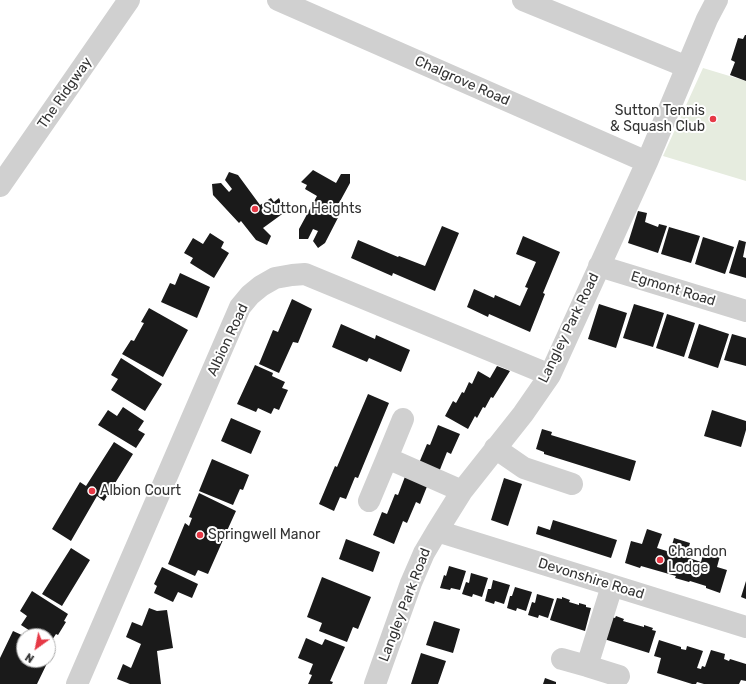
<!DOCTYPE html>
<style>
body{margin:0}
#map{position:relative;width:746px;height:684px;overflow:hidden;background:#fff;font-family:Rubik,sans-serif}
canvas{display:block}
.north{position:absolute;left:16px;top:628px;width:40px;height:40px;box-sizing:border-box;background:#fff;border:1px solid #adadad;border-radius:50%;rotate:213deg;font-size:11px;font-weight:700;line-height:16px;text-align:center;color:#333}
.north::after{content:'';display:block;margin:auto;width:14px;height:18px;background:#e63946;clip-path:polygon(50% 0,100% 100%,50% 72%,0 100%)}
</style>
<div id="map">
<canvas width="746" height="684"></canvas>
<div class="north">N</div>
</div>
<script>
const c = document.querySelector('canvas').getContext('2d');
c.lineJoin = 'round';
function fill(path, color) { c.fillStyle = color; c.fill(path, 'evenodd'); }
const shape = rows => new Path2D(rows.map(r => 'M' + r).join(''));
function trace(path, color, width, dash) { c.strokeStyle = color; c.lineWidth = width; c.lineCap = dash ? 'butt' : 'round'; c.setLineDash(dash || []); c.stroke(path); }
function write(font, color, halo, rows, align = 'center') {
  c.font = font + ' Rubik,sans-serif'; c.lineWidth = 4; c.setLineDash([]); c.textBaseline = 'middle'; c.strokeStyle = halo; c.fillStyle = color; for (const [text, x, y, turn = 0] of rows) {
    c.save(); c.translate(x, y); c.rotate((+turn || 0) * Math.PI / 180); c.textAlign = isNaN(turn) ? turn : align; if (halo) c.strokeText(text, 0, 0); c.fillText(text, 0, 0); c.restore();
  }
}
fill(shape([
 [703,68,746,81,746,181,663,156]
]), '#e6ecdf');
fill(shape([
 [745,35,746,35,746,81,730,75,735,62,731,60,738,38,743,39],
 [313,170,336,183,341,174,350,174,350,183,338,205,343,208,325,243,318,248,313,241,318,231,313,229,308,239,299,239,299,229,317,196,305,189,307,185,301,182],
 [229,172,238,175,260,205,271,198,274,202,279,198,285,212,263,228,271,236,267,245,256,240,241,221,239,223,213,195,212,184,221,183,229,192,232,189,225,180],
 [638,211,647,213,645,222,658,227,659,224,667,226,658,253,628,243],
 [442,226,459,233,435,291,393,273,392,276,351,258,358,240,398,257,399,256,425,266],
 [669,227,700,236,691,263,661,254],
 [210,233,224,242,221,248,229,253,214,278,190,263,193,258,184,253,193,238,203,244],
 [523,236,560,252,543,293,545,294,530,332,489,314,488,317,467,307,474,289,494,298,495,295,520,306,528,288,525,287,536,262,516,254],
 [703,237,734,247,725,274,695,264],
 [739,240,746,242,743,257,746,258,746,278,729,273],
 [180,273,210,287,197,318,161,302,170,283,175,285],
 [292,299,312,309,298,343,293,342,279,373,259,364,273,330,278,332],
 [599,304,627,313,616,348,588,339],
 [634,304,664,313,653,347,623,338],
 [149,308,188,330,163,377,122,354,131,340,134,341,144,323,141,322],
 [667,314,695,323,684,357,656,348],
 [341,324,375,339,376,335,410,350,401,372,369,358,367,362,332,347],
 [699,324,729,334,718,368,688,358],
 [732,334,746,338,746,366,724,360],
 [121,358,162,384,145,411,111,390,118,379,111,375],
 [255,365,273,373,272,376,285,382,282,388,288,390,279,410,274,408,271,414,258,408,256,412,237,404],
 [497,366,510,371,493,398,491,397,485,408,483,407,477,418,475,416,468,429,445,416,453,401,456,403,462,392,464,393,469,382,472,384,478,371,490,378],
 [368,394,389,403,358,478,355,477,346,499,340,497,334,511,319,504,335,466,337,467],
 [123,407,144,421,138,430,145,434,136,448,98,425,108,410,117,416],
 [712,410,746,421,746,430,741,447,704,436],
 [231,418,261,431,251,454,221,441],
 [438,425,460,434,451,454,447,452,439,472,419,463,427,444,430,445],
 [542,429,552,432,551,435,636,461,630,481,544,454,544,452,536,449],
 [114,442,133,454,104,501,97,496,71,541,52,529,80,482,86,486],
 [212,459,249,475,243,490,240,489,233,505,199,491],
 [406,474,428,484,420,504,416,502,407,523,403,521,394,544,373,535,382,512,387,514,395,494,398,495],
 [504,478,522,484,508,526,491,520],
 [199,493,236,511,226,533,223,531,220,538,223,540,208,574,198,570,195,576,168,564,185,523,189,526,192,518,189,517],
 [553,520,617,540,611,558,536,534,538,526,550,530],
 [647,529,662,534,657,548,670,552,674,538,690,543,686,557,701,562,705,547,721,552,717,567,727,570,720,593,706,588,706,586,690,581,689,582,675,578,676,576,641,566,640,568,625,563,631,541,642,544],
 [346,539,380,552,373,572,339,559],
 [71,548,90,560,62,606,42,594],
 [449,566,466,571,460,590,451,588,450,590,440,588,444,575,446,576],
 [162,567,198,584,192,598,178,592,173,602,154,593,157,586,154,584],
 [471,573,488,578,482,597,473,594,472,597,462,594,466,582,469,583],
 [322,577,371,597,358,629,353,627,347,642,319,631,322,623,307,617],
 [493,580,510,585,504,604,495,601,494,604,485,601,488,589,491,589],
 [746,581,746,599,741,597],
 [515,587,532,592,526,611,517,608,516,611,507,608,510,596,512,596],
 [32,591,68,614,64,621,66,622,58,635,56,634,50,643,48,642,48,636,38,636,21,625,27,616,20,611],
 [537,594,554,599,548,618,539,615,538,618,528,615,532,602,535,603],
 [562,597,570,600,569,602,579,605,579,603,586,605,586,607,591,608,585,631,550,620,557,598,562,599],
 [149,608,157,611,167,610,173,648,157,651,161,684,130,684,117,679,123,664,131,668,141,644,126,637,132,622,142,626],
 [616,616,624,619,623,621,644,627,644,625,653,628,652,630,656,631,649,653,604,639,611,617,615,618],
 [434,621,460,629,453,653,426,645],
 [13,631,24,636,24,660,48,660,48,648,53,651,37,684,0,684,0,658],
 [306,638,322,645,325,639,345,647,330,681,333,682,332,684,308,684,312,675,309,674,313,664,298,658],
 [659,640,681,647,681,649,686,650,687,646,703,651,697,668,701,669,702,666,705,667,711,650,725,654,724,659,729,661,730,659,746,664,746,681,741,680,739,684,704,684,697,682,696,684,692,684,657,673,661,658,654,656],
 [421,653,446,661,438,684,411,684],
 [545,678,556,682,556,684,543,684]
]), '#1a1a1a');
trace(shape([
 [278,0,647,162],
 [523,0,687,67],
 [0,186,129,0],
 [599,266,746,311],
 [495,448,524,468,572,484],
 [387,458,403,419],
 [369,501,387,458,462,491],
 [437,531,746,627],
 [562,659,587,666,612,586],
 [587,666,619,676],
 [77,684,240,307,250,295,261,286,275,278,292,275,305,274,550,375],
 [375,684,411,583,424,553,437,531,462,491,523,414,550,375,647,162,707,19,717,0]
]), '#d0d0d0', 22);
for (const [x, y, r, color] of [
 [713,119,4,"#e63946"],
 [255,209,4,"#e63946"],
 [92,491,4,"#e63946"],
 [200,535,4,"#e63946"],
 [660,560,4,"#e63946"]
]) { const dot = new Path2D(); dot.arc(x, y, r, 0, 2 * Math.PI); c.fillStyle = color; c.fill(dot); trace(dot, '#fff', 1.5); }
write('14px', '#333', '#fff', [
 ["Chalgrove Road",462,81,24],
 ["The Ridgway",65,93,-55],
 ["Egmont Road",673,289,17],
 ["Langley Park Road",569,328,-64],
 ["Albion Road",228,340,-65],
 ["Devonshire Road",591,579,17],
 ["Langley Park Road",405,605,-69]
]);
write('14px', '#333', '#fff', [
 ["Sutton Tennis",705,111,"right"],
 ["& Squash Club",705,127,"right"],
 ["Sutton Heights",263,209],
 ["Albion Court",100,491],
 ["Springwell Manor",208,535],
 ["Chandon",668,552],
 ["Lodge",668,568]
], 'left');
</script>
